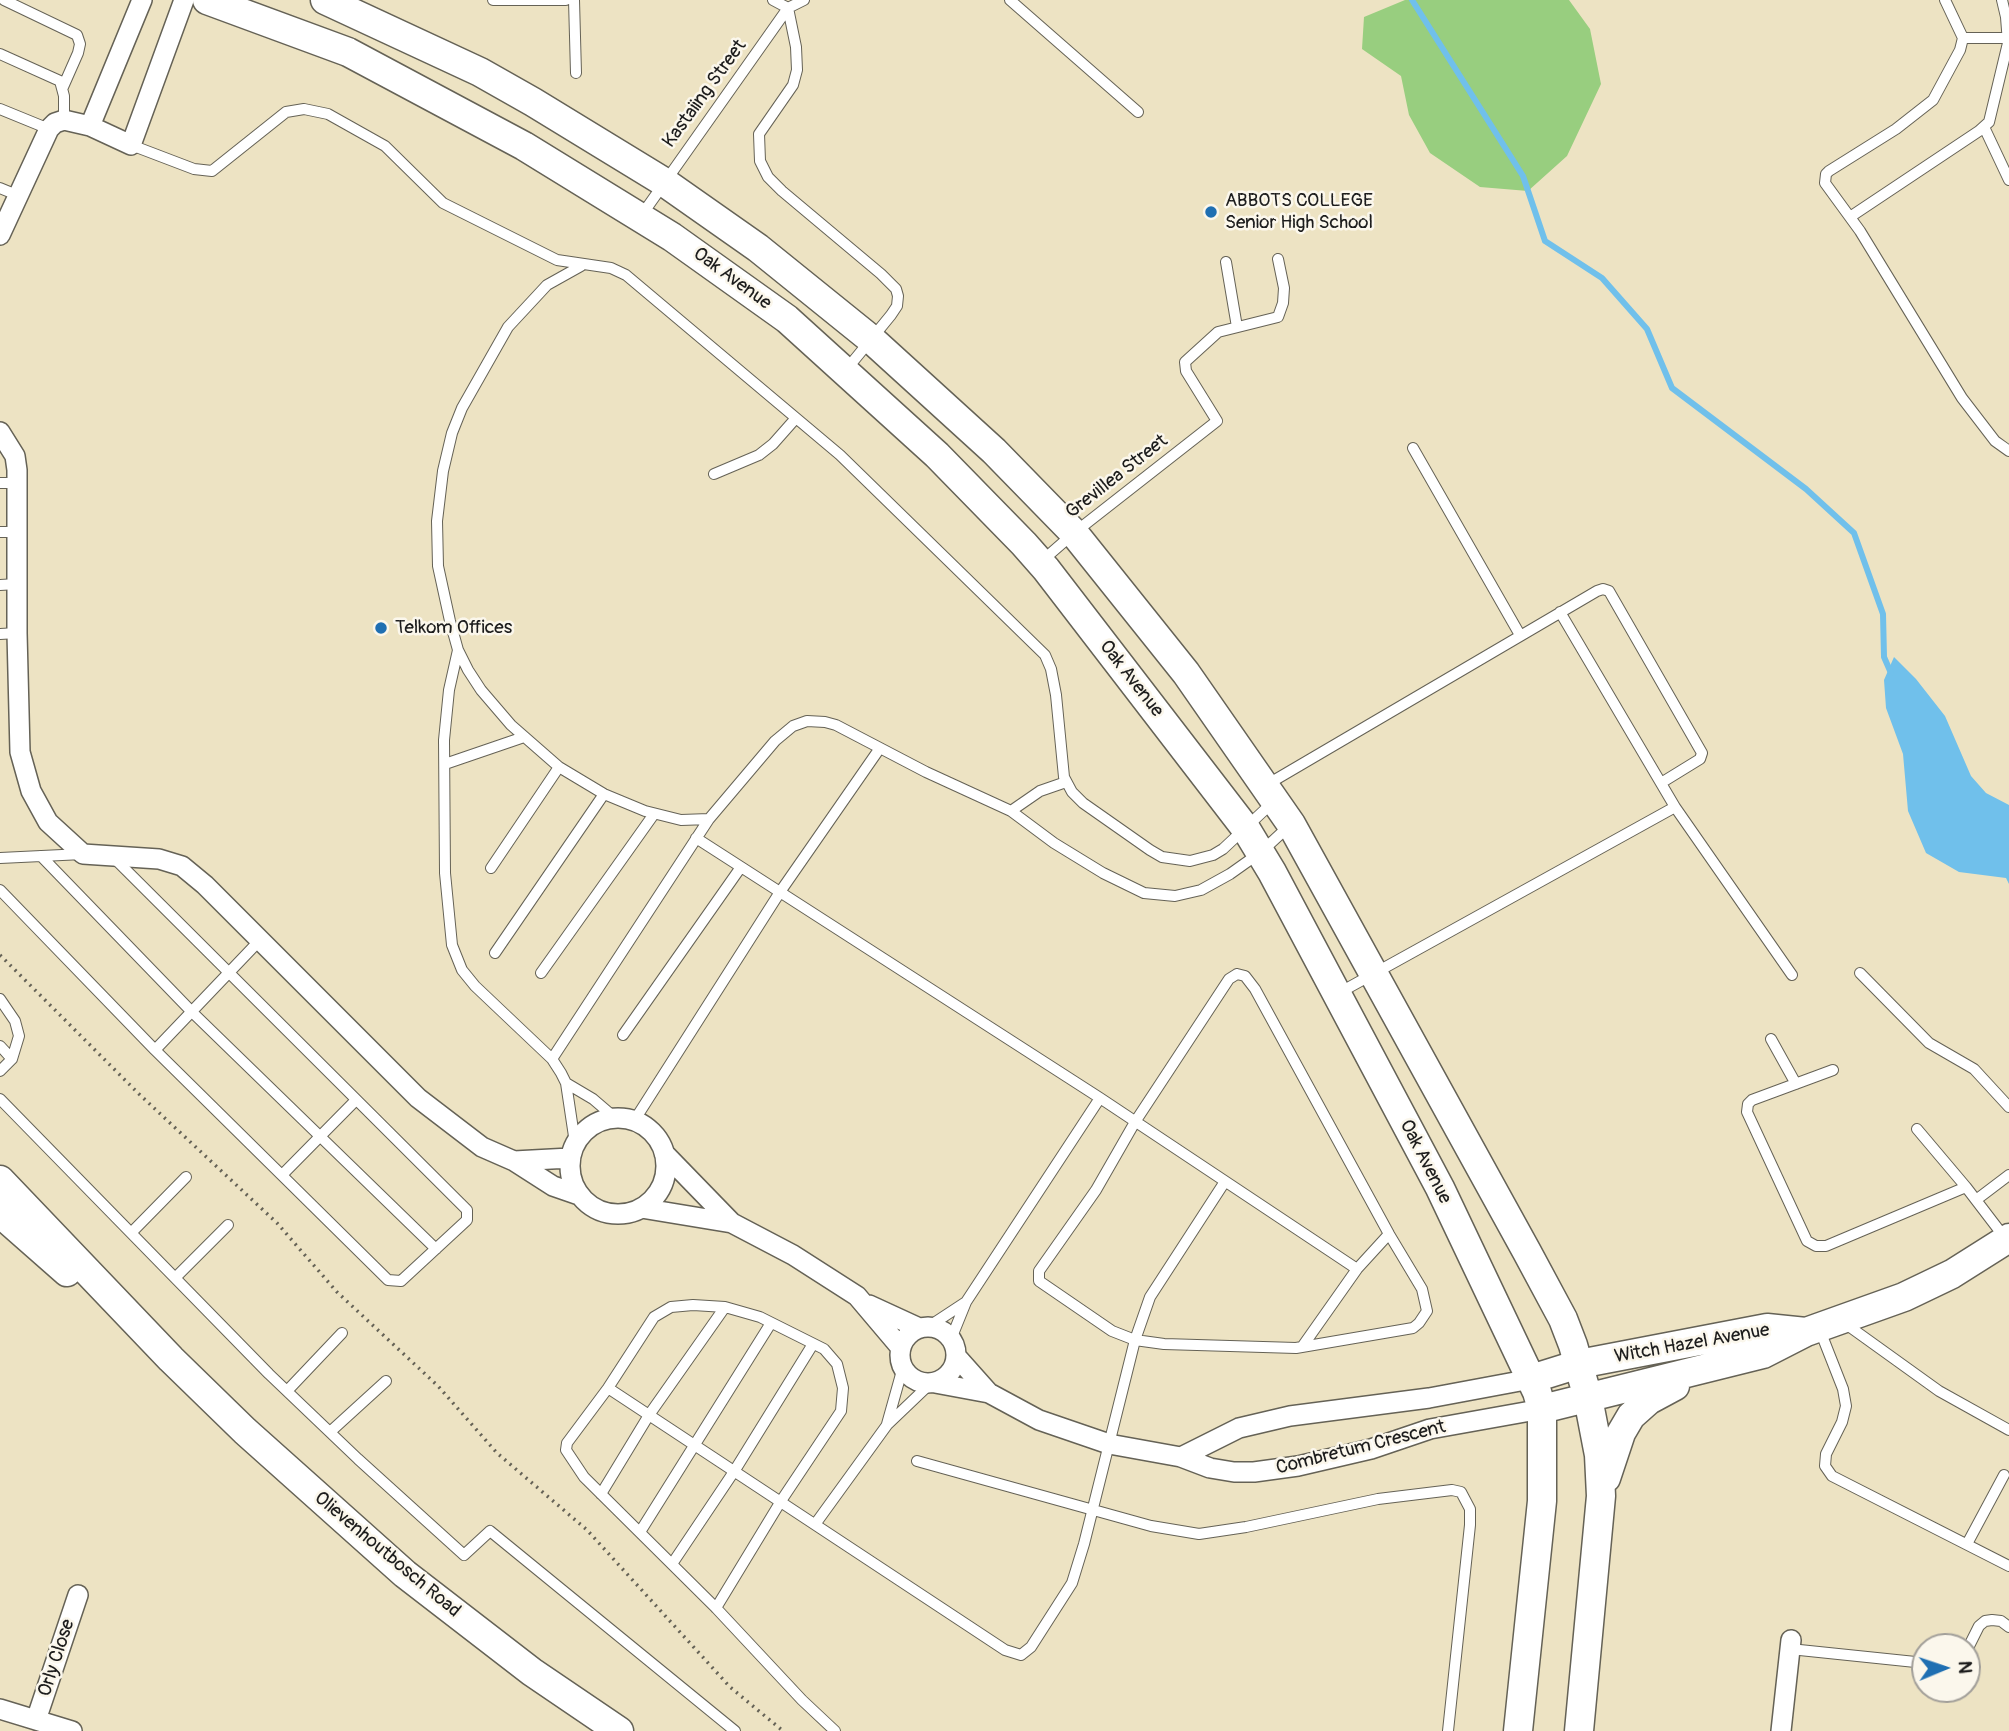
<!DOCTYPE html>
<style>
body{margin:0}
#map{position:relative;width:2009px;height:1731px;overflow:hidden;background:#ede3c3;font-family:Pangolin,sans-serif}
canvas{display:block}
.north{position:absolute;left:1911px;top:1633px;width:70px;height:70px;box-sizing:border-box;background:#fbf7ec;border:2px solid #a29f99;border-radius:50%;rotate:88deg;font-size:19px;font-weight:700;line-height:28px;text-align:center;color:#1c1c1c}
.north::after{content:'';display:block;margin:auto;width:24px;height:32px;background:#1f6fb2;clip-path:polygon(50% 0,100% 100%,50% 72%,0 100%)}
</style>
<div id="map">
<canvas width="2009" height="1731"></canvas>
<div class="north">N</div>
</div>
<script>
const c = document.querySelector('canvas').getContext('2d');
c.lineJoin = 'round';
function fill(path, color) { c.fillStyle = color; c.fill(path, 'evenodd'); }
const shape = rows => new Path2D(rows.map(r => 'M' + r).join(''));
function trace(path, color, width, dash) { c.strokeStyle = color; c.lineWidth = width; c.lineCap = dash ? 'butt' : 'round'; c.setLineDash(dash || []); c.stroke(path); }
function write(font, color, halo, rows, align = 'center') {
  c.font = font + ' Pangolin,sans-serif'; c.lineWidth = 5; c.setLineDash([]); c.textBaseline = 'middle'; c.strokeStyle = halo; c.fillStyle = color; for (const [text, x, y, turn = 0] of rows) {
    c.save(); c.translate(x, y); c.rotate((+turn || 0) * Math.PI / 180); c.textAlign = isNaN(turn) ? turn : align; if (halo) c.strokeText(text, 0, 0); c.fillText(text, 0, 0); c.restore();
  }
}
fill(shape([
 [1405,0,1569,0,1590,29,1601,84,1567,156,1528,191,1480,187,1430,153,1409,115,1401,76,1362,49,1364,17]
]), '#98ce7f');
fill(shape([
 [1894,657,1916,679,1945,716,1971,776,1986,793,2009,805,2009,884,2006,878,1959,872,1926,853,1908,811,1903,754,1886,708,1884,680]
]), '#70c0eb');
trace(shape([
 [1412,0,1523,176,1545,241,1602,278,1647,329,1672,388,1806,489,1854,533,1883,614,1884,657,1891,673]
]), '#70c0eb', 6);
const lane = shape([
 [4,0,77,35,80,44,78,53,63,87],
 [493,0,566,0],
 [574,0,576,73],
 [773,0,788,8,796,47,797,70,793,85,759,134,760,161,768,177,782,191,881,274,896,289,898,296,897,306,891,315,846,370],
 [1010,0,1138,112],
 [1945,0,1963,38,1960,50,1933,100,1896,129,1829,171,1826,174,1825,183,1860,231,1962,398,1995,441,2009,451],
 [1963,38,2008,38],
 [0,54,60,81,64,96,64,120],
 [0,109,49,129],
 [1984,127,2009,180],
 [131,145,194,169,212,171,286,112,304,109,328,114,385,146,443,203,557,260,611,268,626,275,840,455,1045,655,1051,669,1056,695,1064,777,1072,792,1083,803,1150,850,1162,857,1190,861,1213,855,1223,849,1272,803],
 [0,188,17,195],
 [641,216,788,8,804,0],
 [1850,217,1979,131,1989,122,2008,43,2006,17,2002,0],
 [1226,262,1237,327],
 [581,266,547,285,508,327,462,408,452,433,443,471,437,521,438,566,450,621,458,650,468,670,481,690,511,725,559,767,604,794,645,811,681,820,709,819],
 [1413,448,1520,635],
 [714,474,759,455,773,444,796,418],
 [0,483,16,483],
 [0,532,16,532],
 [1043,560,1074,533,1217,421,1186,371,1185,362,1218,332,1278,317,1283,303,1284,288,1278,259],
 [0,585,17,584],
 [1560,612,1675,807],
 [0,634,17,633],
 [458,650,449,690,444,740,445,873,452,945,462,970,475,986,552,1059,561,1073,566,1083,575,1143],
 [445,764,524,737],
 [1268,784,1597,591,1603,589,1609,591,1702,753,1700,759,1661,783],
 [1011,811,1040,791,1066,782],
 [696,838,1100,1098,1357,1269],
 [41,856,192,1012,436,1249],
 [0,858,83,854],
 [491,868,559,767],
 [0,890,155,1050,388,1280,401,1281,467,1220,467,1210,115,859],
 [495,953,604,794],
 [541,973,654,814],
 [1860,973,1929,1043,1974,1069,2009,1107],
 [1237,974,1245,976,1255,989,1389,1234,1422,1289,1427,1311,1419,1323,1413,1328,1296,1348,1164,1344,1135,1340,1112,1331,1039,1281,1039,1271,1096,1190,1135,1122,1229,979,1237,974],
 [1337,994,1675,807,1792,975],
 [0,999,15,1021,19,1036,12,1059,0,1071],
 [623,1035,741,867],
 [1771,1039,1796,1084],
 [0,1046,12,1059],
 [155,1050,260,940],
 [552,1059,709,819,775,741,793,726,807,721,825,722,836,725,926,772,1011,811,1054,843,1103,873,1144,893,1175,896,1201,890,1230,874,1261,852,1288,827],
 [1833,1070,1752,1100,1748,1104,1747,1112,1807,1241,1816,1246,1826,1246,1966,1187,2005,1238],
 [566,1083,593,1099,614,1117],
 [0,1099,269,1374,358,1459,464,1555,490,1531,735,1731],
 [634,1121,780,892,880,748],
 [1917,1129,1966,1187],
 [282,1175,356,1100],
 [1976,1200,2009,1175],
 [131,1233,186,1177],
 [175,1278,228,1225],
 [1843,1322,1939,1391,2009,1430],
 [928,1327,966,1302],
 [1819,1328,1843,1389,1846,1406,1842,1422,1826,1454,1825,1466,1832,1476,2009,1566],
 [951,1339,966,1302,1100,1098],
 [1302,1347,1357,1269,1389,1234],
 [608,1388,1005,1650,1021,1655,1031,1647,1072,1583,1084,1544,1135,1340,1150,1297,1224,1183],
 [287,1391,342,1333],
 [887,1424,903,1367],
 [330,1432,386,1381],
 [917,1461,1151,1526,1199,1534,1246,1527,1378,1499,1452,1490,1461,1492,1470,1509,1470,1525,1448,1731],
 [601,1494,649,1415,725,1307],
 [816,1523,887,1425,931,1383],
 [640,1532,771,1323],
 [1967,1544,2004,1475],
 [672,1564,735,1470,813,1344],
 [716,1608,781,1501,841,1411,843,1388,837,1364,824,1349,760,1317,725,1307,693,1305,671,1307,654,1317,608,1388,567,1443,566,1450,584,1477,716,1608,802,1700,835,1731],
 [1790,1649,1925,1663],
 [1967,1650,1979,1626,1985,1621,1992,1620,2001,1621,2009,1627]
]);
const street = shape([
 [90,126,142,0],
 [0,235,49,129,55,123,64,120,90,126,131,145,184,0],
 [0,432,15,456,17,470,17,633,20,752,31,791,48,822,83,854,159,859,182,866,205,885,418,1098,482,1147,514,1161,553,1186,579,1195],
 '570 1166a48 48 0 1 1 96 0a48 48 0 1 1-96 0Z',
 [664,1153,732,1223],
 [514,1161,570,1158],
 [641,1208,732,1223,793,1255,857,1296,901,1348],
 [869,1305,919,1328],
 '900 1355a28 28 0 1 1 56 0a28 28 0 1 1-56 0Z',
 [956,1356,989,1393,1039,1420,1109,1444,1181,1457,1210,1468,1234,1472,1254,1472,1298,1466,1371,1449,1430,1429,1542,1409],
 [935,1383,989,1393],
 [1181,1457,1239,1428,1290,1416,1429,1398,1531,1379],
 [0,1709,72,1731],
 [36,1720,78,1595],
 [1781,1731,1791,1640]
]);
const secondary = shape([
 [207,0,348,52,524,146,672,237,787,319,937,455,1024,544,1046,569,1246,829,1272,872,1440,1188,1537,1392,1542,1409,1542,1501,1518,1731],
 [325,0,480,72,533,102,664,182,758,248,872,340,994,451,1074,533,1186,673,1291,824,1527,1252,1563,1319,1573,1345,1588,1398,1599,1455,1601,1496,1579,1731],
 [0,1180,171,1359,245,1431,405,1574,532,1672,619,1731],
 [0,1213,67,1272],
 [1531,1379,1579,1364,1767,1328,1806,1332],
 [1542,1409,1763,1354,1806,1332,1904,1297,1952,1274,2009,1238],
 [1606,1478,1621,1433,1631,1416,1649,1400,1675,1386]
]);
trace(lane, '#656256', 12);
trace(street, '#656256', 22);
trace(secondary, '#656256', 31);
trace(shape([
 [0,955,139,1094,277,1223,337,1292,438,1386,497,1453,587,1530,730,1687,783,1731]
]), '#656256', 3.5, [2, 5]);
trace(lane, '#fff', 10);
trace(street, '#fff', 19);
trace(secondary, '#fff', 28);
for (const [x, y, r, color] of [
 [1211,212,7,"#1f6fb2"],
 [381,628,7,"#1f6fb2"]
]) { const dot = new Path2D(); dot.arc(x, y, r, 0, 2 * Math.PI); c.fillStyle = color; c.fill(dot); trace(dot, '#fbf7ec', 2.5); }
write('19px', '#1c1c1c', '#fbf7ec', [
 ["Kastaiing Street",705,94,-54],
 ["Oak Avenue",732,279,36],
 ["Grevillea Street",1117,477,-38],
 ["Oak Avenue",1131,679,52],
 ["Oak Avenue",1425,1162,63],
 ["Witch Hazel Avenue",1692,1344,-10],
 ["Combretum Crescent",1361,1448,-14],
 ["Olievenhoutbosch Road",387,1555,40],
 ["Orly Close",57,1658,-72]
]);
write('19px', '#1c1c1c', '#fbf7ec', [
 ["ABBOTS COLLEGE",1225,201],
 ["Senior High School",1225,223],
 ["Telkom Offices",395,628]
], 'left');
</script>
